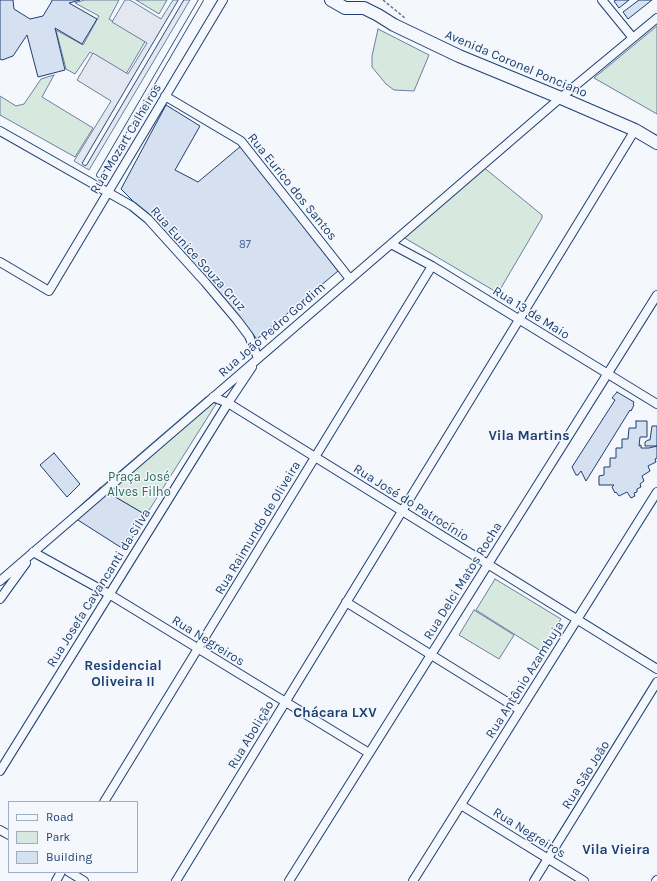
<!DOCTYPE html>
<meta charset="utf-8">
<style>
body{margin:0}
#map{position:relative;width:657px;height:881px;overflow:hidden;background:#f4f7fb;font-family:Karla,sans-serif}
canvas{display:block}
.legend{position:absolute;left:8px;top:801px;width:130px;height:72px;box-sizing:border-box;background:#f4f7fb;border:1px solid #9eadc5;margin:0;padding:5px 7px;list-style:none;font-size:12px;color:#1d3f73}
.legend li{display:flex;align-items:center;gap:8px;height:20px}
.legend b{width:20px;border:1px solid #9eadc5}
</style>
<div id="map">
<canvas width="657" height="881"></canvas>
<ul class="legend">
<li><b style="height:5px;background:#f4f7fb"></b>Road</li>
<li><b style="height:11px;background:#d7e8df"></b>Park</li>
<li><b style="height:11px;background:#d5e0f0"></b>Building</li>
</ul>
</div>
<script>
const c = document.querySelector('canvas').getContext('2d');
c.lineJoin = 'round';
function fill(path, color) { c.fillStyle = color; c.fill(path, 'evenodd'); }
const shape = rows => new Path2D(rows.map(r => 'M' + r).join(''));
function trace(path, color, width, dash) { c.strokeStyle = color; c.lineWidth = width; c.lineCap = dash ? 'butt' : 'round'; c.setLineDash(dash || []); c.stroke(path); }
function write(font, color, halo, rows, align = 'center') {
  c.font = font + ' Karla,sans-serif'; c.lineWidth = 3; c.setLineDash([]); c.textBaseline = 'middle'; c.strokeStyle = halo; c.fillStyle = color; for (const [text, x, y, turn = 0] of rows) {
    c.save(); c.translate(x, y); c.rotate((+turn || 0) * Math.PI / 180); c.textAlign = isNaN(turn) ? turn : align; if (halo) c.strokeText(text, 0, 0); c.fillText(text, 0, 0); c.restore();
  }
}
const green = shape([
 [84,0,119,0,109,19,146,40,126,74,90,52,75,74,66,69,56,30,83,45,99,16,75,3,84,0],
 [136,0,167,0,159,14,136,0],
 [657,26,657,114,594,78,657,26],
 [378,29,429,55,414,91,394,90,386,84,372,67,372,56,378,29],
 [54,75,42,97,93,128,75,157,0,115,0,96,16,106,24,104,41,79,54,75],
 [482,166,542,215,542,218,498,293,403,237,482,166],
 [206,397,216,404,146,515,100,488,206,397],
 [495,579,561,619,541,651,476,610,495,579],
 [474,610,514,635,499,659,459,635,474,610]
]);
fill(green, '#d7e8df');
trace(green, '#687fa3', 1);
const parking = shape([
 [125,0,130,0,161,19,173,0,190,0,89,170,74,161,111,101,77,80,93,53,128,74,147,43,112,22,125,0]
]);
fill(parking, '#e3e8f0');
trace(parking, '#687fa3', 1);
const building = shape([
 [0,0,13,0,14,9,30,19,43,16,52,1,52,0,80,0,69,3,97,19,82,44,55,28,65,70,38,77,27,35,13,56,2,60,0,59,0,0],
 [616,0,629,0,619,8,614,1,616,0],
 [639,0,652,0,628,19,623,12,639,0],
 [166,105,200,126,175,170,198,182,241,146,338,271,257,339,150,218,121,189,166,105],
 [617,392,634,402,633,404,634,405,631,411,630,410,586,481,581,471,578,475,576,475,572,467,615,400,612,398,617,392],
 [636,421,647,421,647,437,640,437,639,446,641,445,641,448,649,448,657,446,645,446,645,442,648,440,650,440,652,426,657,426,657,458,655,459,656,462,648,466,650,471,642,476,644,481,640,484,641,487,637,489,637,492,634,493,635,496,631,498,627,492,619,496,616,492,615,493,612,487,614,485,599,485,599,476,604,475,604,467,610,467,610,458,616,458,616,448,622,448,622,439,628,439,629,428,636,428,636,421],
 [54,453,80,484,67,497,40,465,54,453],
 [100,488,146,515,125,550,70,515,100,488]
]);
fill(building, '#d5e0f0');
trace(building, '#1d3f73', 1);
const service = shape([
 [85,163,181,0],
 [99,175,201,0]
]);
const minor = shape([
 [602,0,633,38],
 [165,96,241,141,350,279],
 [0,131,132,206,148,219,205,282,237,320,249,336,258,358],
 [391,244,432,266,657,404],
 [0,262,49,291,223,0],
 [213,397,228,403,657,669],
 [33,552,109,594,369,753],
 [0,581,558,100,657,18],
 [0,599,26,563],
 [346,602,520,710],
 [0,771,228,403,252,367],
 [104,802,432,266],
 [461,805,584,881],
 [0,830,9,835],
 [69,872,84,881],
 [56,881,61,872],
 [176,881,635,130],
 [289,881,657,295],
 [413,881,657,492],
 [534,881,657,682],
 [656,881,657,880]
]);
const primary = shape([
 [331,0,345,8,364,8,378,15,394,25,459,56,561,98,635,130,657,143]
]);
trace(service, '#1d3f73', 5.5);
trace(minor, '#1d3f73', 10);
trace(primary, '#1d3f73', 14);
trace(shape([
 [383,0,405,18]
]), '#5e769c', 1.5, [3, 2]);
trace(service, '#f4f7fb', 4);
trace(minor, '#f4f7fb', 8);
trace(primary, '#f4f7fb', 12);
write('11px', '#4b6792', null, [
 ["87",245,245]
]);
write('13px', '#1d3f73', '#f4f7fb', [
 ["Avenida Coronel Ponciano",516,64,23],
 ["Rua Mozart Calheiros",126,139,-59],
 ["Rua Eurico dos Santos",292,187,51],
 ["Rua Eunice Souza Cruz",198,259,48],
 ["Rua 13 de Maio",531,313,32],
 ["Rua João Pedro Gordim",272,330,-41],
 ["Rua José do Patrocínio",411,503,32],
 ["Rua Raimundo de Oliveira",258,528,-59],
 ["Rua Delci Matos Rocha",463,581,-58],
 ["Rua Josefa Cavancanti da Silva",99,588,-58],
 ["Rua Negreiros",208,641,32],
 ["Rua Antônio Azambuja",525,680,-58],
 ["Rua Abolição",251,735,-59],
 ["Rua São João",586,775,-58],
 ["Rua Negreiros",529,833,32]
]);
write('13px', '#2c6c60', '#f4f7fb', [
 ["Praça José",139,477],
 ["Alves Filho",139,492]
]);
write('bold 14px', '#1d3f73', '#f4f7fb', [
 ["Vila Martins",529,436],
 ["Residencial",123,666],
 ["Oliveira II",123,682],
 ["Chácara LXV",335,713],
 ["Vila Vieira",616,850]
]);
</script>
